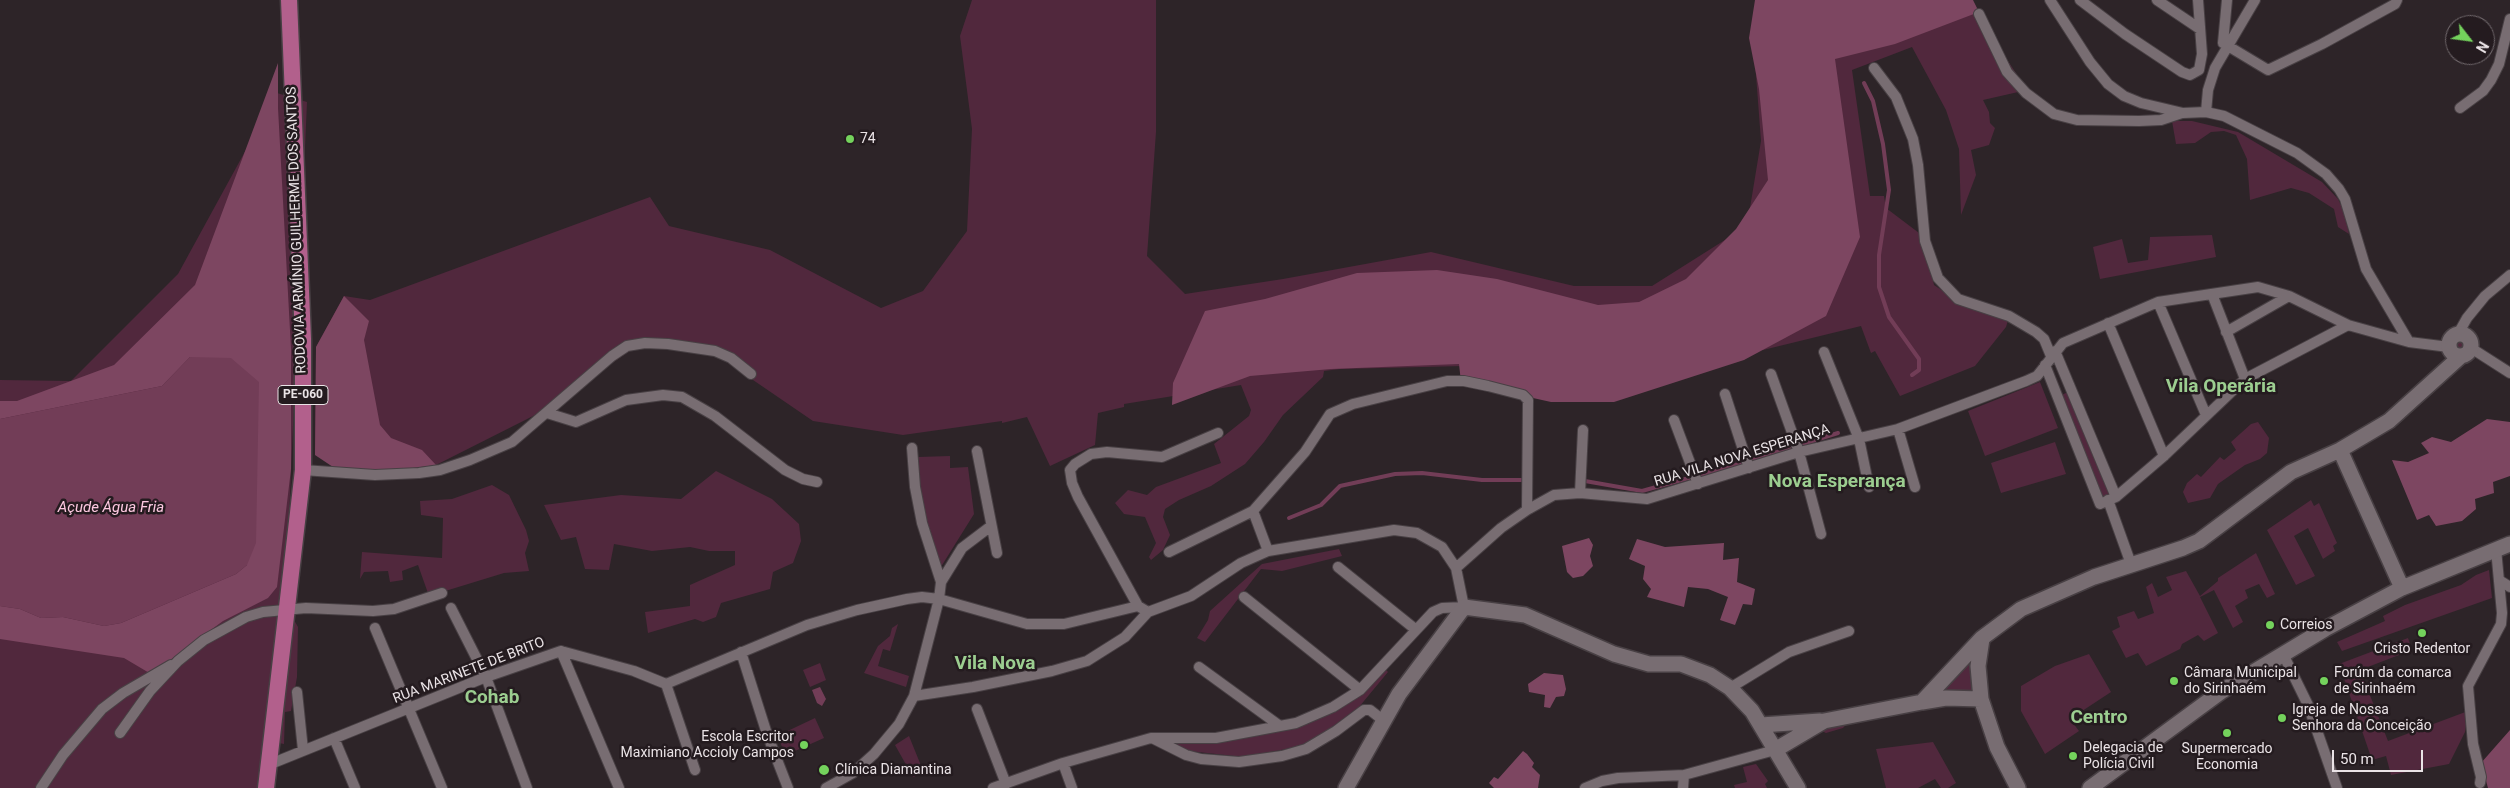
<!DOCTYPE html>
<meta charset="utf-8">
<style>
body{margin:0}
#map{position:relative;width:2510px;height:788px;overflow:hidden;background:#2d2428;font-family:Roboto,sans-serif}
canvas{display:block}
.north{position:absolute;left:2445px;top:15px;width:50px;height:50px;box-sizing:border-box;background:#241b1f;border:1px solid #736b6f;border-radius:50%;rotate:120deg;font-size:14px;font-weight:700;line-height:20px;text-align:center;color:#eae3e6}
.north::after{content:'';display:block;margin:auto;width:18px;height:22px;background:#74d25c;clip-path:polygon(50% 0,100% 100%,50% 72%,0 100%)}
.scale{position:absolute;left:2332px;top:750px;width:91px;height:22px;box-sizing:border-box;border:2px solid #eae3e6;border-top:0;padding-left:6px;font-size:15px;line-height:18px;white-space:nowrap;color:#eae3e6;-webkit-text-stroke:4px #241b1f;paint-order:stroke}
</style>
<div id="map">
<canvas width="2510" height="788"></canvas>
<div class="north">N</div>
<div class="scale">50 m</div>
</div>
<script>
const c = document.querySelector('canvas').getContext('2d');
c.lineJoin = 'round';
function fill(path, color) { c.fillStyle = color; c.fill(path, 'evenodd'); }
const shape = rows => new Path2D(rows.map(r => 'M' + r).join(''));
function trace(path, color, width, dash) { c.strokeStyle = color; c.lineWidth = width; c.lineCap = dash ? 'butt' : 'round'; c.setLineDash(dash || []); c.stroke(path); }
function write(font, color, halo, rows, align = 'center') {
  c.font = font + ' Roboto,sans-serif'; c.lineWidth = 5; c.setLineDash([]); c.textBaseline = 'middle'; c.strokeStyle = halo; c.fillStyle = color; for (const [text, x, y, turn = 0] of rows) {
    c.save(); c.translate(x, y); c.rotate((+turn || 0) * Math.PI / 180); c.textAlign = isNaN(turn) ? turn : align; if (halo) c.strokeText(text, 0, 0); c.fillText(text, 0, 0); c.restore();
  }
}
fill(shape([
 [972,0,1156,0,1156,132,1147,256,1185,294,1283,279,1431,252,1574,286,1652,286,1747,226,1761,141,1752,22,1968,0,2027,90,1983,100,1989,112,1990,123,1995,128,1989,145,1971,150,1976,175,1961,215,1959,149,1946,110,1912,47,1852,70,1870,196,1884,196,1886,208,1923,236,1934,285,1970,309,2010,314,2006,327,1975,366,1900,396,1875,351,1871,353,1861,326,1763,350,1505,365,1340,369,1324,371,1323,377,1283,415,1264,442,1245,464,1211,486,1179,500,1165,509,1163,517,1170,535,1163,550,1151,560,1149,557,1156,543,1145,517,1124,514,1115,503,1128,490,1147,495,1156,487,1221,463,1214,444,1249,416,1251,410,1241,385,1124,404,1124,407,1098,413,1095,445,1050,466,1027,417,1002,423,1002,421,903,435,813,421,715,354,644,341,543,411,436,465,390,471,315,455,316,347,344,296,370,300,650,197,669,226,770,250,881,308,923,291,967,231,972,129,960,36],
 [277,93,307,102,285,610,269,788,0,788,0,380,71,381,178,274],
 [2172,121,2192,121,2238,132,2322,182,2338,199,2344,211,2349,234,2338,227,2334,209,2309,193,2291,188,2250,200,2247,159,2236,135,2224,131,2211,132,2195,143,2176,144],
 [2212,235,2216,257,2100,279,2093,247,2122,239,2128,263,2148,260,2150,237],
 '2452 345a8 8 0 1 1 16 0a8 8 0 1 1-16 0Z',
 [2040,382,2058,428,1985,456,1968,411],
 [2075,389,2116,495,2101,501,2059,396],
 [2258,422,2269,438,2267,453,2260,459,2245,465,2218,484,2210,498,2188,503,2183,492,2187,483,2197,474,2201,477,2220,457,2224,460,2236,450,2231,442,2251,424],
 [2055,442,2066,474,2001,493,1991,463],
 [950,456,950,468,968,467,974,514,939,570,918,496,918,457],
 [716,471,772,499,799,524,801,541,793,563,773,572,770,589,721,603,716,617,703,622,695,619,648,633,645,612,690,606,690,585,735,565,735,551,709,551,690,547,652,551,614,544,609,570,585,569,576,537,561,540,544,505,621,495,681,499],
 [492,485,509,495,526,530,529,541,525,553,529,571,504,573,429,596,418,565,402,571,403,580,390,582,388,571,364,572,360,579,362,552,442,558,443,518,421,515,420,501,452,499],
 [2311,500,2314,506,2319,503,2337,543,2333,546,2335,551,2323,559,2308,528,2294,536,2315,576,2296,585,2267,530],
 [1339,549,1342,556,1282,571,1261,569,1205,642,1197,638,1208,620,1210,611,1262,564],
 [2256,553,2275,594,2267,598,2259,584,2245,590,2248,598,2235,606,2243,622,2233,628,2214,590,2200,597,2218,633,2204,641,2198,635,2182,644,2180,649,2146,666,2138,653,2126,658,2112,631,2120,627,2117,617,2134,611,2138,619,2154,613,2146,587,2152,583,2158,597,2172,590,2166,577,2186,571,2200,596,2218,581,2218,578],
 [2489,570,2492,598,2342,651,2337,642,2385,621,2383,616,2405,605,2461,585,2476,575],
 [294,620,298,627,297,677,291,711,285,712,284,744,279,743,285,680],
 [898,624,890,651,883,649,878,666,909,676,906,687,864,673,878,646,890,636,892,628],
 [2408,638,2412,650,2360,670,2388,741,2468,711,2465,732,2449,764,2391,775,2386,756,2372,760,2339,664],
 [2089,654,2111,692,2070,719,2079,731,2045,754,2021,711,2021,686,2055,666],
 [1972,656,1976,695,1936,694],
 [820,663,826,680,810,687,803,670],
 [1386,670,1388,672,1359,707,1308,745,1243,757,1189,751,1171,742,1295,726,1378,678],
 [815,718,824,738,786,755,777,736],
 [1850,720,1843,728,1826,733,1820,730],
 [909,736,924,773,913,777,895,745],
 [1933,742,1956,783,1948,788,1941,788,1935,779,1918,788,1886,788,1876,749],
 [1756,764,1768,781,1765,784,1767,788,1735,788,1734,785,1747,782,1743,767]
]), '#51283d');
fill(shape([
 [1755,0,1973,0,1979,12,1895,44,1835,59,1860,237,1826,316,1744,360,1614,402,1551,402,1461,382,1459,364,1331,369,1250,376,1172,405,1173,383,1205,311,1265,299,1357,273,1437,270,1497,279,1598,305,1639,302,1686,279,1736,229,1768,180,1759,89,1749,38],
 [278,63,278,108,291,349,291,469,277,587,268,598,223,621,151,674,124,658,0,639,0,606,20,609,41,618,63,617,104,626,121,623,236,574,247,565,190,357,162,386,0,419,0,401,17,401,114,365,195,285],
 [344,296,369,321,364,340,380,425,391,438,422,450,436,465,390,471,336,469,315,455,316,347],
 [2487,419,2510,422,2510,476,2493,482,2494,493,2475,499,2476,509,2462,521,2436,526,2429,515,2417,520,2392,460,2408,462,2429,453,2421,443,2432,437,2451,442],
 [1589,538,1593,545,1590,556,1593,566,1583,576,1573,578,1567,572,1562,546],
 [1637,539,1665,547,1724,543,1723,560,1739,558,1737,582,1755,589,1752,605,1743,604,1735,625,1720,620,1728,597,1708,589,1688,587,1684,607,1647,597,1651,589,1643,579,1645,566,1629,559],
 [1544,673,1563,675,1566,689,1564,696,1556,697,1550,708,1544,707,1545,695,1529,692,1528,684],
 [2510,730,2510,788,2488,788,2481,763],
 [1523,751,1527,754,1534,763,1532,767,1540,775,1538,788,1494,788,1489,783,1494,777,1498,779]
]), '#7d4661');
fill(shape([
 [190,357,231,358,259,382,256,543,247,565,236,574,121,623,104,626,63,617,41,618,20,609,0,606,0,419,162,386],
 [820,687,826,699,822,706,817,703,812,690]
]), '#723d57');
trace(shape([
 [1864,83,1873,101,1883,144,1889,190,1879,255,1879,287,1889,317,1919,359,1919,370,1912,375],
 [1585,481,1642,491,1739,464,1838,433],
 [1289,518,1321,505,1340,486,1395,474,1422,473,1482,480,1524,480]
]), '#723d57', 4);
const street = shape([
 [2050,0,2090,62,2108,84,2124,96,2141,103,2183,113,2206,112,2224,116,2297,153,2326,174,2339,189,2345,199,2366,269,2409,342],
 [2080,0,2125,34,2182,72,2190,75,2199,70,2202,54,2198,0],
 [2157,0,2200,29],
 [2227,0,2223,43,2268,70,2322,44,2395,4,2397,0],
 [1979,14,2007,72,2026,93,2054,114,2077,120,2139,121,2161,120,2182,113],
 [1874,68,1896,97,1913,139,1918,165,1925,241,1938,278,1958,299,2009,316,2036,332,2044,339,2051,356],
 [2460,108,2483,91,2491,80,2499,64,2510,19],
 [2206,112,2208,90,2215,68,2255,0],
 [2212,294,2245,379],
 [2158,302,2206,415],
 [2108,323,2164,456],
 [2226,332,2289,296],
 [2458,334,2467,318,2485,296,2510,275],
 [2471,348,2510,373],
 [2055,351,2116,497],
 [1824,352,1859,439,1869,487],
 [2045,365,2100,504,2116,497,2164,456,2245,379,2348,325],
 [1771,374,1799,452,1821,534],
 [1725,394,1749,468],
 [547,413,576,422,626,400,663,395,682,397,715,416,785,470,803,479,817,482],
 [1674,420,1698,484],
 [1898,429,1915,487],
 [912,448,915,487,922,523,941,582],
 [977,451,997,553],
 [303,470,375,475,419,473,440,470,470,460,512,442,612,356,627,346,645,343,668,344,715,351,731,358,751,374],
 [1580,493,1583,430],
 [2108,500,2131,564],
 [1253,511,1268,551],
 [1169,552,1253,511,1305,452,1330,414,1353,404,1447,381,1464,381,1488,386,1523,395,1528,400,1527,510],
 [1338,567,1415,629],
 [1456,568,1501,528,1527,510,1554,495,1580,493,1647,499,1799,452,1898,429,2026,381,2037,376,2063,343,2158,302,2258,287,2289,296,2348,325,2409,342,2449,347],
 [2499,580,2510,587],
 [1244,597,1360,690],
 [1138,606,1078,497,1072,483,1070,470,1075,464,1091,454,1107,452,1162,457,1218,433],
 [451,608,486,677,527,788],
 [375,628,442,788],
 [561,651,619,788],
 [741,652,767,734,788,788],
 [2283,654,2308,705,2337,788],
 [1199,667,1280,726],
 [666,684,695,770],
 [1730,688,1789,652,1849,631],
 [297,692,303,750],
 [914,696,973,687,1052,671,1087,661,1125,637,1148,612],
 [977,709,1006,784],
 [120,733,150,691,178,661,204,640,246,617,263,612,306,608,373,611,394,609,442,593],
 [334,738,355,788],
 [1154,739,1186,755,1201,759,1239,762,1282,756,1306,749,1336,731,1364,710,1370,710,1384,721],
 [1063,763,1072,788],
 [268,765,486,677,561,651,634,671,666,684,807,625,857,610,907,599,922,597,939,599,1027,624,1064,624,1138,606,1148,612],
 [2480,783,2481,777,2473,744,2468,686,2501,624,2502,613,2496,549],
 [41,788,63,755,102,709,123,693,171,665],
 [826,788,853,773,874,754,899,724,914,696,939,599,941,582,962,548,991,526],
 [993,788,1063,763,1151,738,1216,738,1296,723,1333,707,1360,690,1433,612,1442,608,1464,607,1456,568,1442,547,1417,533,1394,530,1268,551,1241,563,1191,596,1148,612],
 [1585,788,1602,781,1618,778,1684,775,1775,750],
 [1683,788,1684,775]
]);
const secondary = shape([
 '2449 345a11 11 0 1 1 22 0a11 11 0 1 1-22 0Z',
 [2340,450,2402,588],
 [1982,639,1978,666,1981,699,1997,747,2018,788],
 [1922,702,1946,698,1981,699],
 [1761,725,1820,721],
 [1775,750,1824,721,1922,702,1982,638,2021,609,2094,577,2183,548,2199,541,2291,472,2340,450,2389,421,2461,356],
 [1346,788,1399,694,1464,607,1525,615,1614,654,1649,664,1681,664,1710,675,1730,688,1752,711,1798,788],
 [2090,788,2222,691,2325,629,2402,588,2510,544]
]);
const primary = shape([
 [266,788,303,470,303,339,289,0]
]);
trace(street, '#484044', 12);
trace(secondary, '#484044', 18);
trace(primary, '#484044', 19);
trace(street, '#786d72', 10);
trace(secondary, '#786d72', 15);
trace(primary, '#b2608c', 16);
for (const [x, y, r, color] of [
 [850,139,5,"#74d25c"],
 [2270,625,5,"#74d25c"],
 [2422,633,5,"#74d25c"],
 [2174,681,5,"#74d25c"],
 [2324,681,5,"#74d25c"],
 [2282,718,5,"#74d25c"],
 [2227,733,5,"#74d25c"],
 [804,745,5,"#74d25c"],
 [2073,756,5,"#74d25c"],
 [824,770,6,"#74d25c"]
]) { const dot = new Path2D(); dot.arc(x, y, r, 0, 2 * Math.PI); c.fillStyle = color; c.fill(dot); trace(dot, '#241b1f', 2); }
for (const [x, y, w] of [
 [303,395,50]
]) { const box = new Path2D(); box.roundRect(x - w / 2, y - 9.5, w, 19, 4); c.fillStyle = '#241b1f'; c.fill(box); trace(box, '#eae3e6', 1); }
write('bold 12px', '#eae3e6', null, [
 ["PE-060",303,395]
]);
write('14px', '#eae3e6', '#241b1f', [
 ["74",860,139],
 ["Correios",2280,625],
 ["Cristo Redentor",2422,649,"center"],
 ["Câmara Municipal",2184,673],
 ["do Sirinhaém",2184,689],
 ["Forúm da comarca",2334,673],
 ["de Sirinhaém",2334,689],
 ["Igreja de Nossa",2292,710],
 ["Senhora da Conceição",2292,726],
 ["Escola Escritor",794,737,"right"],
 ["Maximiano Accioly Campos",794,753,"right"],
 ["Delegacia de",2083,748],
 ["Polícia Civil",2083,764],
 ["Supermercado",2227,749,"center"],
 ["Economia",2227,765,"center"],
 ["Clínica Diamantina",835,770]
], 'left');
write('14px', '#eae3e6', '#241b1f', [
 ["RODOVIA ARMÍNIO GUILHERME DOS SANTOS",297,230,-92],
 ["RUA VILA NOVA ESPERANÇA",1742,456,-17],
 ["RUA MARINETE DE BRITO",469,671,-21]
]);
write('italic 15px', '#fdc8e0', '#241b1f', [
 ["Açude Água Fria",111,508]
]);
write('bold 19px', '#9cce90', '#241b1f', [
 ["Vila Operária",2221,387],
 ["Nova Esperança",1837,482],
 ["Vila Nova",995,664],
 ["Cohab",492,698],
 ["Centro",2099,718]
]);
</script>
